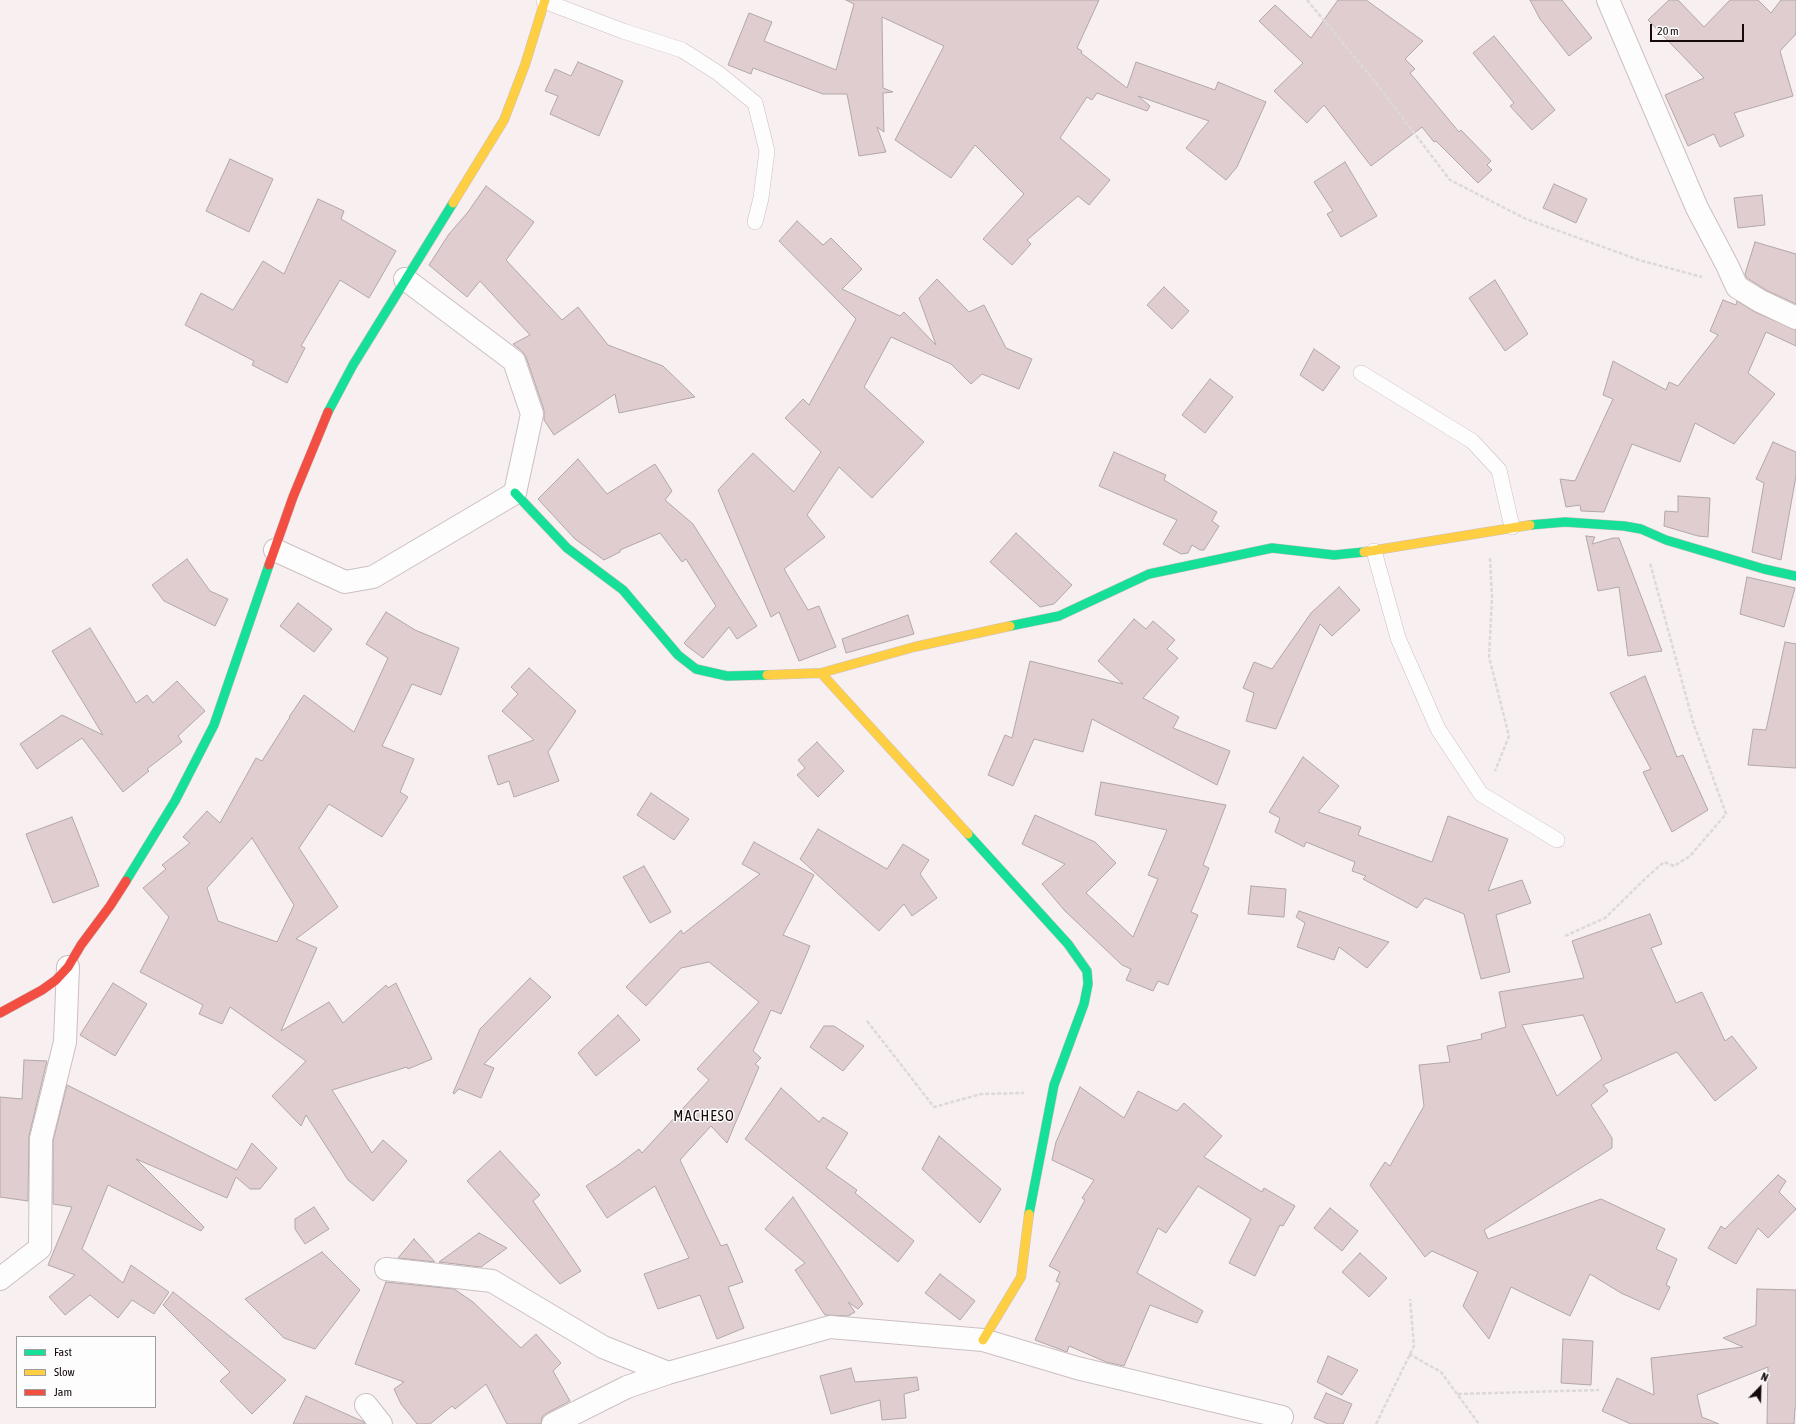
<!DOCTYPE html>
<style>
body{margin:0}
#map{position:relative;width:1796px;height:1424px;overflow:hidden;background:#f8eff0;font-family:"Asap Condensed",sans-serif}
canvas{display:block}
.legend{position:absolute;left:16px;top:1336px;width:140px;height:72px;box-sizing:border-box;background:#fdfdfd;border:1px solid #a19b9c;margin:0;padding:5px 7px;list-style:none;font-size:12px;color:#16090b}
.legend li{display:flex;align-items:center;gap:8px;height:20px}
.legend b{width:20px;border:1px solid #a19b9c}
.north{position:absolute;left:1740px;top:1368px;width:40px;height:40px;-webkit-text-stroke:3px #fdfdfd;paint-order:stroke;rotate:23deg;font-size:11px;font-weight:700;line-height:16px;text-align:center;color:#16090b}
.north::after{content:'';display:block;margin:auto;width:14px;height:18px;background:#16090b;clip-path:polygon(50% 0,100% 100%,50% 72%,0 100%)}
.scale{position:absolute;left:1650px;top:24px;width:94px;height:18px;box-sizing:border-box;border:2px solid #16090b;border-top:0;padding-left:5px;font-size:12px;line-height:14px;white-space:nowrap;color:#16090b;-webkit-text-stroke:3px #fdfdfd;paint-order:stroke}
</style>
<div id="map">
<canvas width="1796" height="1424"></canvas>
<ul class="legend">
<li><b style="height:5px;background:#16e098"></b>Fast</li>
<li><b style="height:5px;background:#ffcf43"></b>Slow</li>
<li><b style="height:5px;background:#f24e42"></b>Jam</li>
</ul>
<div class="north">N</div>
<div class="scale">20 m</div>
</div>
<script>
const c = document.querySelector('canvas').getContext('2d');
c.lineJoin = 'round';
function fill(path, color) { c.fillStyle = color; c.fill(path, 'evenodd'); }
const shape = rows => new Path2D(rows.map(r => 'M' + r).join(''));
function trace(path, color, width, dash) { c.strokeStyle = color; c.lineWidth = width; c.lineCap = dash ? 'butt' : 'round'; c.setLineDash(dash || []); c.stroke(path); }
function write(font, color, halo, rows, align = 'center') {
  c.font = font + ' "Asap Condensed",sans-serif'; c.lineWidth = 3; c.setLineDash([]); c.textBaseline = 'middle'; c.strokeStyle = halo; c.fillStyle = color; for (const [text, x, y, turn = 0] of rows) {
    c.save(); c.translate(x, y); c.rotate((+turn || 0) * Math.PI / 180); c.textAlign = isNaN(turn) ? turn : align; if (halo) c.strokeText(text, 0, 0); c.fillText(text, 0, 0); c.restore();
  }
}
const building = shape([
 [846,0,1099,0,1077,48,1082,51,1081,53,1127,88,1136,62,1215,90,1218,82,1266,102,1237,167,1226,180,1186,148,1209,121,1138,96,1150,106,1147,111,1097,93,1092,100,1087,97,1060,138,1110,180,1089,205,1078,196,1027,240,1031,244,1012,265,983,239,1024,194,975,145,951,178,895,140,944,46,882,17,883,88,893,92,883,93,884,132,877,127,886,152,859,156,847,94,823,94,753,68,751,74,728,65,749,13,772,22,764,41,836,70,854,4,846,0],
 [1338,0,1366,0,1423,41,1405,59,1415,69,1410,73,1459,132,1461,130,1491,161,1487,165,1492,170,1478,183,1436,141,1434,142,1422,127,1371,166,1324,105,1307,123,1274,91,1303,63,1259,21,1275,5,1311,38,1338,0],
 [1530,0,1562,0,1592,38,1569,56,1540,19,1530,0],
 [1669,0,1678,0,1704,27,1730,0,1758,0,1771,13,1781,0,1796,0,1796,34,1780,51,1793,96,1734,113,1744,136,1720,147,1714,134,1688,146,1665,95,1704,78,1648,20,1669,0],
 [1494,36,1555,110,1532,130,1510,106,1514,103,1473,53,1494,36],
 [578,62,623,81,599,136,550,114,558,96,545,91,555,69,571,76,578,62],
 [230,159,273,179,249,232,206,211,230,159],
 [1345,162,1377,216,1341,237,1327,214,1333,211,1314,182,1345,162],
 [1554,184,1587,199,1576,223,1543,208,1554,184],
 [486,186,534,222,506,260,562,320,578,307,608,345,663,366,695,397,619,413,615,394,554,435,544,420,544,410,526,357,522,351,513,344,530,335,480,281,467,297,429,265,449,234,468,212,486,186],
 [1762,195,1765,225,1738,228,1734,198,1762,195],
 [318,199,344,211,341,219,396,251,369,298,340,280,301,346,305,348,287,383,252,365,254,361,185,325,201,293,233,310,263,261,284,274,318,199],
 [797,221,823,245,831,238,862,269,842,289,900,316,904,312,936,345,919,298,937,279,969,312,984,305,1006,348,1032,359,1019,389,982,374,971,384,951,364,891,337,864,387,924,442,872,498,839,467,807,515,825,537,784,569,808,610,819,606,836,647,799,661,779,612,771,617,718,490,753,453,794,492,821,452,785,418,803,399,809,405,856,319,779,241,797,221],
 [1755,242,1796,254,1796,304,1766,290,1747,278,1745,274,1755,242],
 [1495,280,1528,334,1505,351,1469,298,1495,280],
 [1164,287,1189,311,1172,329,1147,305,1164,287],
 [1723,300,1736,305,1737,301,1755,312,1796,330,1796,346,1766,332,1748,373,1775,394,1734,444,1695,423,1680,462,1632,444,1604,512,1581,511,1580,505,1566,507,1560,479,1575,481,1613,399,1603,395,1613,361,1666,390,1669,382,1678,386,1718,335,1710,331,1723,300],
 [1314,349,1340,367,1323,391,1300,375,1314,349],
 [1210,379,1233,397,1205,433,1182,415,1210,379],
 [1773,442,1796,452,1796,476,1781,560,1752,552,1764,483,1756,479,1773,442],
 [1114,452,1166,475,1164,480,1217,512,1212,521,1219,526,1204,550,1200,550,1192,545,1188,553,1181,554,1163,544,1177,520,1099,486,1114,452],
 [578,459,607,494,655,464,672,491,665,500,693,524,757,626,737,639,729,627,703,658,687,646,684,643,716,606,686,559,682,562,660,533,620,550,620,552,604,560,575,539,538,499,578,459],
 [1678,496,1710,498,1708,537,1698,536,1664,526,1665,511,1678,512,1678,496],
 [1016,533,1072,585,1054,604,1040,607,990,562,1016,533],
 [1586,536,1595,537,1592,544,1613,538,1619,538,1662,651,1628,656,1619,587,1598,591,1586,536],
 [187,559,210,591,228,599,215,626,164,601,152,585,187,559],
 [1747,577,1795,588,1784,627,1740,614,1747,577],
 [1339,587,1360,610,1332,636,1320,624,1276,729,1246,721,1254,693,1243,688,1254,662,1272,669,1311,613,1339,587],
 [298,603,332,629,314,652,280,626,298,603],
 [386,612,415,630,459,648,441,695,412,684,382,746,414,759,400,792,408,797,382,837,329,804,299,848,338,907,296,939,317,948,281,1031,329,1002,343,1023,386,985,388,988,396,983,432,1059,408,1069,407,1067,332,1090,372,1153,383,1140,407,1161,373,1201,348,1180,306,1115,301,1126,272,1096,306,1061,230,1007,222,1024,199,1014,203,1005,140,972,169,917,143,888,166,869,162,865,190,843,183,837,207,811,220,823,256,758,262,761,290,717,289,717,304,695,354,732,388,658,366,644,386,612],
 [252,838,294,905,277,942,218,921,207,888,252,838],
 [908,615,914,634,846,653,842,639,908,615],
 [1134,619,1146,629,1153,621,1175,640,1167,649,1178,658,1143,698,1179,717,1173,728,1230,751,1217,785,1092,719,1083,752,1034,739,1013,786,988,775,1005,735,1012,738,1030,661,1123,684,1098,661,1134,619],
 [90,628,136,703,147,695,153,703,177,681,205,711,178,736,182,742,147,769,149,771,123,792,82,738,37,769,20,744,62,715,103,735,52,651,90,628],
 [1785,642,1796,644,1796,768,1748,765,1753,729,1766,730,1785,642],
 [529,668,576,711,548,752,559,781,514,797,509,781,498,785,488,756,534,740,502,711,518,694,511,687,529,668],
 [1645,676,1677,757,1683,755,1708,810,1672,832,1643,772,1651,769,1610,693,1645,676],
 [817,742,844,771,818,797,797,775,805,768,798,760,817,742],
 [1303,757,1339,786,1318,812,1361,827,1358,835,1432,862,1448,816,1508,839,1488,891,1522,880,1531,903,1496,915,1510,972,1481,979,1464,914,1425,898,1417,908,1363,879,1366,876,1352,871,1355,862,1306,842,1304,847,1275,832,1280,818,1269,812,1303,757],
 [1101,782,1226,805,1203,865,1209,868,1191,912,1198,915,1168,985,1158,981,1153,991,1126,980,1131,969,1122,965,1065,911,1042,884,1065,864,1022,844,1035,815,1095,842,1116,863,1086,893,1133,937,1158,879,1148,875,1167,830,1095,815,1101,782],
 [651,793,689,819,674,840,637,815,651,793],
 [72,817,99,886,53,903,26,834,72,817],
 [818,829,887,869,903,844,929,860,920,874,937,898,912,916,904,904,879,931,800,859,818,829],
 [754,842,814,875,783,935,810,946,781,1014,771,1010,753,1051,761,1058,755,1064,759,1067,727,1143,711,1126,680,1160,721,1246,727,1244,743,1282,728,1287,744,1328,717,1339,700,1295,658,1309,644,1274,689,1258,655,1186,607,1218,586,1186,618,1165,639,1149,642,1153,709,1080,697,1069,759,1002,709,962,681,968,646,1006,626,987,681,930,683,934,760,874,742,864,754,842],
 [644,866,671,912,650,923,623,877,644,866],
 [1251,886,1286,889,1284,917,1248,914,1251,886],
 [1299,911,1389,942,1367,968,1339,947,1334,960,1297,947,1305,923,1296,917,1299,911],
 [1650,914,1662,944,1651,948,1676,1003,1702,992,1725,1041,1732,1036,1757,1068,1715,1101,1677,1052,1603,1085,1608,1091,1591,1105,1612,1138,1612,1148,1484,1230,1488,1239,1601,1199,1665,1229,1656,1249,1677,1259,1666,1285,1670,1287,1659,1310,1621,1293,1590,1274,1570,1316,1511,1287,1489,1339,1463,1306,1478,1272,1432,1251,1425,1257,1370,1185,1385,1162,1390,1166,1424,1106,1419,1065,1450,1062,1447,1046,1482,1039,1481,1034,1506,1027,1499,992,1584,978,1572,941,1650,914],
 [1583,1015,1602,1059,1557,1096,1522,1025,1583,1015],
 [530,978,551,997,484,1064,494,1068,481,1098,459,1089,454,1094,453,1093,480,1029,530,978],
 [113,983,147,1004,115,1056,80,1035,113,983],
 [618,1015,640,1040,596,1076,578,1053,618,1015],
 [824,1026,834,1026,864,1046,843,1071,810,1047,824,1026],
 [24,1060,47,1061,29,1136,28,1201,0,1197,0,1097,22,1099,24,1060],
 [67,1085,237,1170,252,1143,277,1168,260,1189,250,1189,236,1177,227,1198,136,1159,204,1227,201,1231,108,1185,82,1249,123,1283,131,1265,169,1292,154,1314,132,1300,118,1318,90,1295,65,1315,49,1297,75,1275,48,1265,72,1207,53,1204,53,1141,67,1085],
 [1080,1087,1124,1118,1138,1091,1177,1111,1184,1103,1222,1136,1204,1157,1262,1192,1264,1188,1295,1206,1283,1226,1280,1225,1255,1276,1229,1263,1251,1219,1198,1186,1166,1233,1158,1228,1137,1273,1203,1311,1197,1323,1150,1305,1124,1366,1106,1362,1069,1346,1067,1352,1035,1340,1060,1283,1056,1281,1060,1272,1049,1266,1085,1200,1082,1198,1094,1180,1052,1160,1056,1142,1080,1087],
 [781,1088,819,1122,823,1117,848,1133,826,1168,857,1190,855,1193,914,1241,898,1262,745,1139,781,1088],
 [939,1136,1001,1189,980,1223,922,1169,939,1136],
 [500,1151,540,1195,533,1201,581,1271,560,1284,467,1181,500,1151],
 [1778,1175,1786,1181,1779,1192,1796,1209,1768,1238,1758,1228,1736,1264,1708,1248,1721,1226,1725,1229,1778,1175],
 [793,1197,863,1304,858,1309,848,1302,855,1312,848,1316,825,1315,795,1270,805,1263,765,1229,793,1197],
 [314,1207,329,1229,305,1244,295,1229,295,1219,314,1207],
 [1330,1208,1358,1231,1342,1251,1314,1228,1330,1208],
 [479,1233,507,1248,481,1267,439,1262,479,1233],
 [414,1239,435,1262,398,1258,414,1239],
 [322,1252,360,1290,315,1349,284,1338,245,1299,322,1252],
 [1360,1253,1387,1278,1369,1297,1342,1272,1360,1253],
 [940,1274,975,1301,960,1320,925,1293,940,1274],
 [386,1282,454,1289,473,1302,521,1348,536,1334,561,1363,553,1371,570,1401,547,1413,542,1417,541,1424,507,1424,486,1384,455,1409,452,1406,430,1424,417,1424,401,1404,394,1389,404,1382,355,1364,386,1282],
 [1757,1289,1796,1290,1796,1408,1795,1408,1794,1424,1767,1424,1768,1367,1697,1395,1702,1417,1719,1424,1631,1424,1602,1411,1617,1378,1654,1395,1651,1358,1743,1347,1723,1338,1756,1325,1757,1289],
 [173,1292,286,1380,252,1414,220,1381,230,1372,163,1305,173,1292],
 [1563,1339,1593,1341,1591,1385,1561,1383,1563,1339],
 [1328,1356,1358,1370,1342,1395,1317,1382,1328,1356],
 [851,1368,855,1382,917,1377,919,1390,904,1394,906,1418,882,1420,880,1400,831,1414,820,1376,851,1368],
 [1326,1393,1352,1404,1343,1424,1328,1424,1314,1418,1326,1393],
 [306,1396,364,1422,365,1424,293,1424,306,1396]
]);
fill(building, '#e0cdd0');
trace(building, '#b2a7a8', 1);
const lane = shape([
 [544,1,623,31,682,50,718,73,755,103,767,151,761,198,755,222],
 [1361,373,1472,441,1499,470,1512,527],
 [1374,551,1398,638,1438,729,1481,794,1557,840]
]);
const street = shape([
 [1608,0,1697,208,1727,265,1737,287,1760,301,1796,318],
 [275,550,345,582,373,577,515,493,532,414,514,361,405,279],
 [386,1269,492,1281,603,1347,668,1373],
 [0,1279,40,1248,41,1139,65,1042,68,967],
 [366,1405,381,1424],
 [553,1424,627,1387,668,1373,830,1327,983,1340,1077,1368,1282,1417]
]);
const fast = shape([
 [328,412,353,365,453,203],
 [515,493,567,548,623,590,678,655,696,669,727,676,767,675],
 [1530,525,1565,522,1624,526,1641,529,1666,540,1764,569,1796,576],
 [1010,626,1059,616,1149,574,1272,548,1334,555,1364,552],
 [968,834,1068,944,1087,971,1088,984,1084,1004,1054,1085,1029,1214],
 [126,881,175,801,214,725,269,565]
]);
const slow = shape([
 [453,203,504,120,525,65,545,0],
 [1364,552,1530,525],
 [821,673,968,834],
 [767,675,821,673,914,647,1010,626],
 [983,1340,1021,1277,1029,1214]
]);
const jam = shape([
 [269,565,293,497,328,412],
 [0,1013,42,990,56,980,68,967,81,945,110,906,126,881]
]);
trace(lane, '#cbbfc1', 16);
trace(street, '#cbbfc1', 24);
trace(fast, '#cbbfc1', 10);
trace(slow, '#cbbfc1', 10);
trace(jam, '#cbbfc1', 10);
trace(shape([
 [1307,0,1376,83,1450,180,1526,219,1639,260,1702,277],
 [1490,558,1492,598,1489,657,1509,736,1495,771],
 [1565,936,1605,918,1647,877,1664,862,1674,866,1690,856,1726,814,1693,722,1650,563],
 [867,1021,934,1107,981,1094,1024,1093],
 [1409,1354,1441,1372,1479,1424],
 [1458,1394,1599,1390],
 [1376,1424,1414,1346,1410,1299]
]), '#ddd9da', 2.5, [4, 2]);
trace(lane, '#fefdfd', 15);
trace(street, '#fefdfd', 22);
trace(fast, '#16e098', 9);
trace(slow, '#ffcf43', 9);
trace(jam, '#f24e42', 9);
c.letterSpacing = '1px';
write('15px', '#16090b', '#fdfdfd', [
 ["MACHESO",704,1116]
]);
c.letterSpacing = '0px';
</script>
